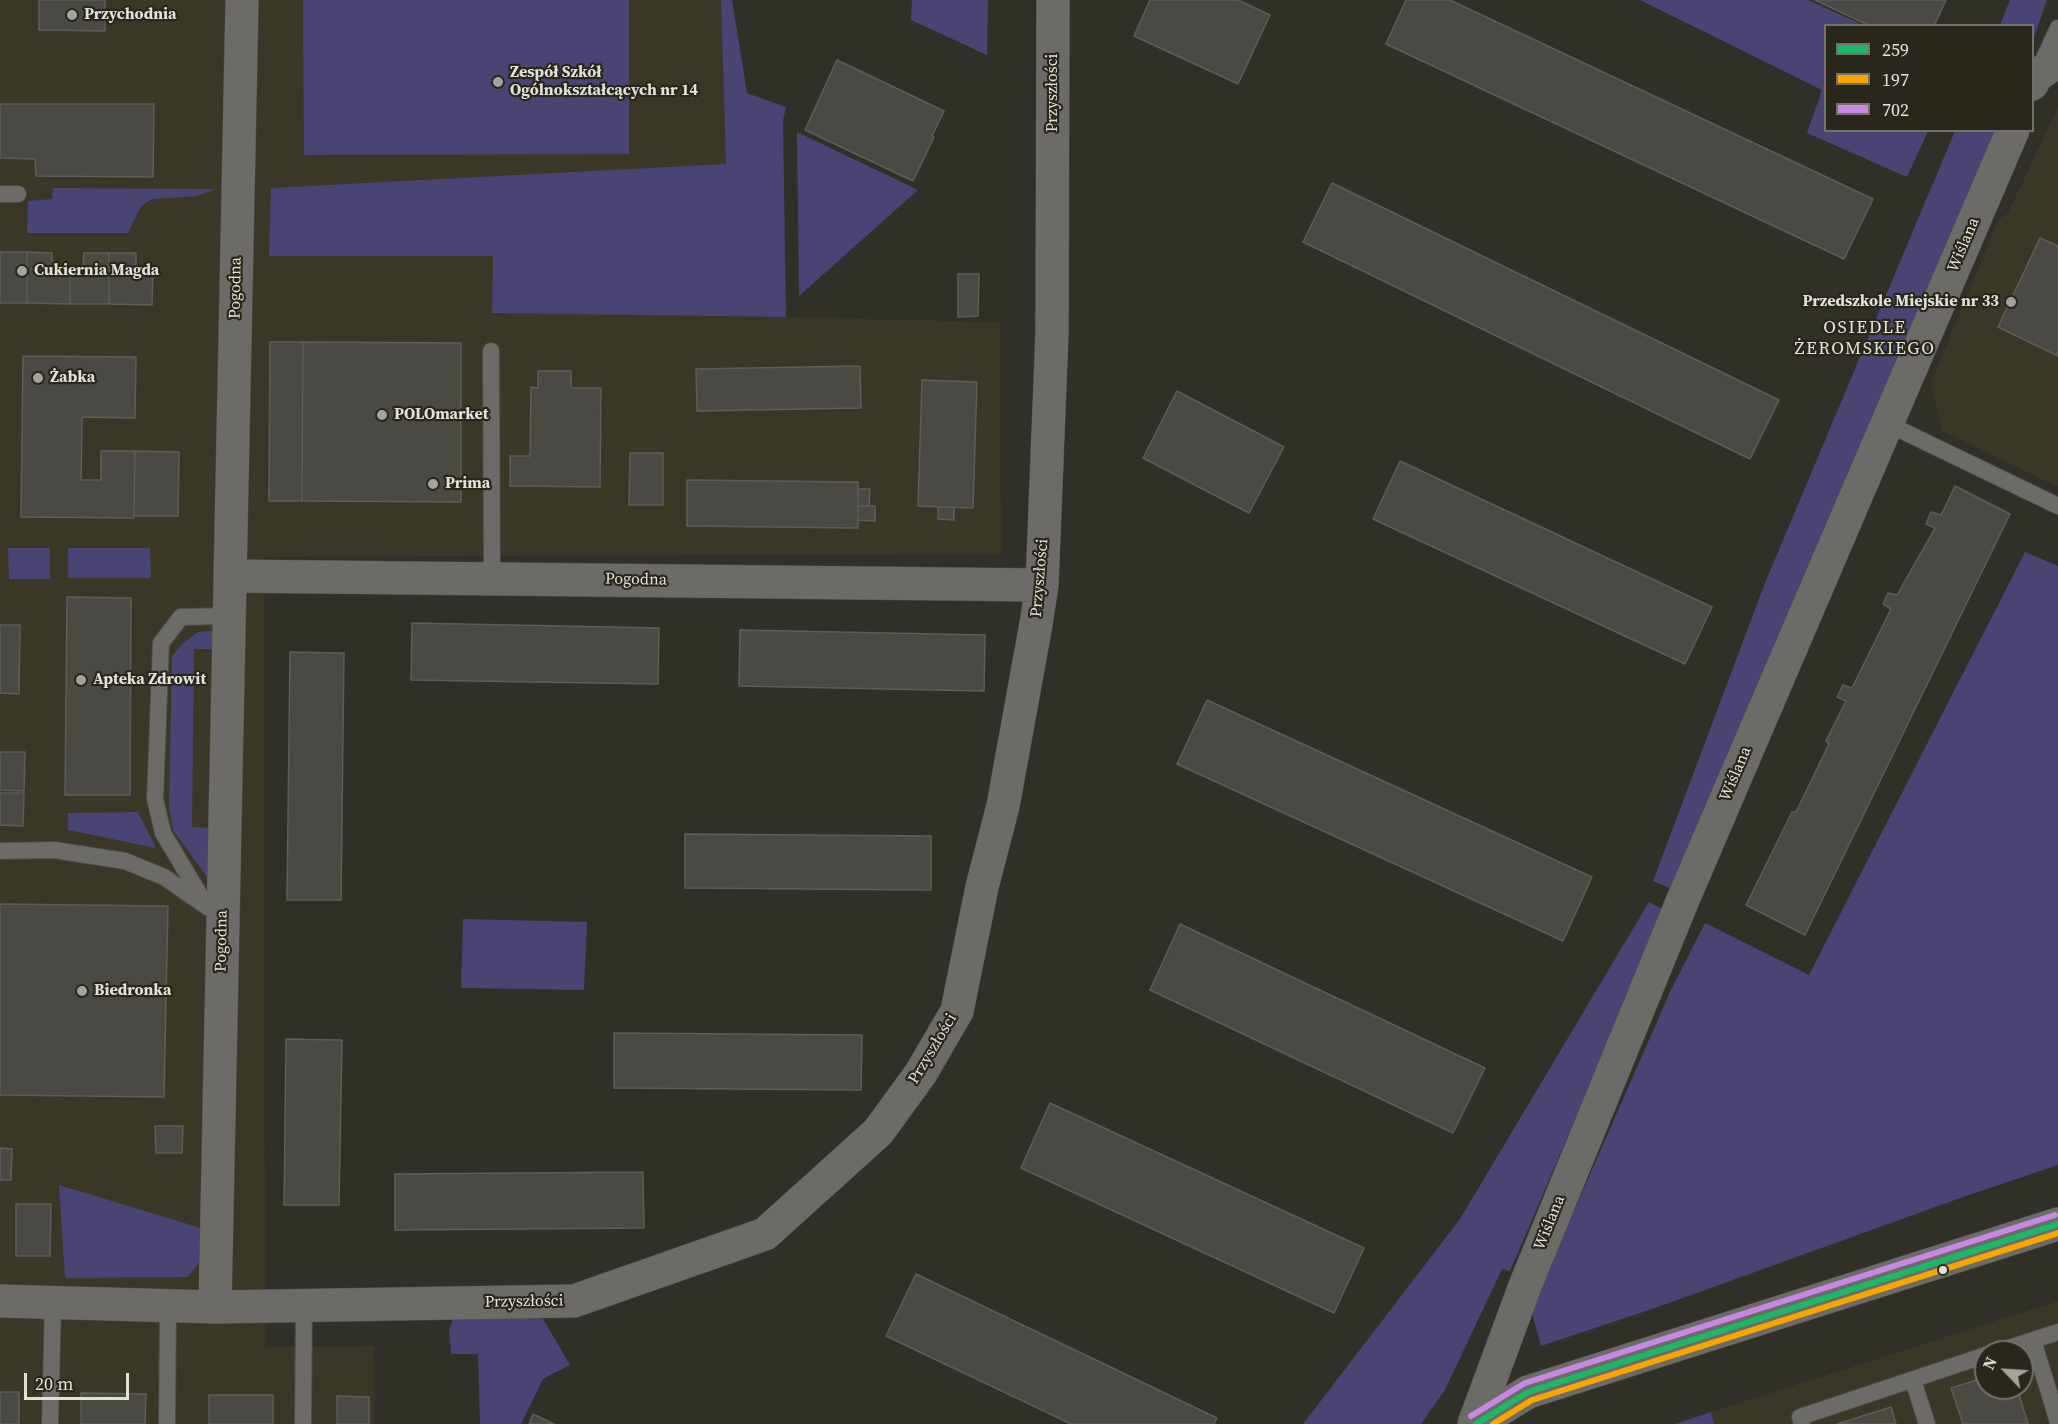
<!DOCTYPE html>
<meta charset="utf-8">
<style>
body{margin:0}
#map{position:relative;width:2058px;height:1424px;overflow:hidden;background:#302f28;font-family:"Source Serif 4",serif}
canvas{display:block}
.legend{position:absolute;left:1824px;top:24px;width:210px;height:108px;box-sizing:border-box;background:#29271c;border:2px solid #737168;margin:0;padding:8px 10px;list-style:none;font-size:18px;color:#e2e1d9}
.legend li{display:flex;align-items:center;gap:12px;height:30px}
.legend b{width:30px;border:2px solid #737168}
.north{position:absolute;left:1974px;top:1340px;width:60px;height:60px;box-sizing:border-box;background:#29271c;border:2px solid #737168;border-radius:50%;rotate:295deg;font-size:16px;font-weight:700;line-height:24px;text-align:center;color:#e2e1d9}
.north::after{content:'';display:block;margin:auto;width:21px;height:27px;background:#a4a39b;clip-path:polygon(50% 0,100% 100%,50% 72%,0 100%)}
.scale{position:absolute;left:24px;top:1373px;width:105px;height:27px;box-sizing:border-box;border:3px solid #e2e1d9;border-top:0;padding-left:8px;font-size:18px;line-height:21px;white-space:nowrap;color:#e2e1d9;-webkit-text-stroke:4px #29271c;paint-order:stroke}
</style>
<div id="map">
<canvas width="2058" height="1424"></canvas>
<ul class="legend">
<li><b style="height:8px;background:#1ab867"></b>259</li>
<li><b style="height:8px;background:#f7a600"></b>197</li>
<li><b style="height:8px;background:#c787e3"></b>702</li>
</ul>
<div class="north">N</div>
<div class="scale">20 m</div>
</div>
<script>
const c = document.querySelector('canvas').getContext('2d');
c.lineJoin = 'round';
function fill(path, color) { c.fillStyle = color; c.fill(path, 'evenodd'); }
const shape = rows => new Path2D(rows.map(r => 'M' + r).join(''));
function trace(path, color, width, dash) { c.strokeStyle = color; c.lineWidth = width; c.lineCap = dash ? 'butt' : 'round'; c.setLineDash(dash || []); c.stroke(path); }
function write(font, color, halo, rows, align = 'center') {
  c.font = font + ' "Source Serif 4",serif'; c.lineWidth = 4.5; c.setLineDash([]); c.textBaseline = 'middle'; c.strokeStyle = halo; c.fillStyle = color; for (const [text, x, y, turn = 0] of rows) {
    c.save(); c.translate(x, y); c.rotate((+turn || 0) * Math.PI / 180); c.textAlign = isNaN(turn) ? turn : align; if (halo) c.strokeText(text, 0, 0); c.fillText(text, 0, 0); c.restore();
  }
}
fill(shape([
 [0,0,721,0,731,316,1000,322,1001,554,264,557,265,1347,374,1346,375,1424,0,1424],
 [2058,107,2058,487,1942,431,1931,383,1998,220,2008,213],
 [2058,1301,2058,1424,1714,1424,1711,1412],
 [1986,1352,2022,1352,2022,1388,1986,1388]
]), '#3a3726');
fill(shape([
 [303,0,629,0,629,154,304,155],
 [721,0,732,0,747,93,786,107,783,121,786,317,492,313,493,256,269,256,271,188,726,164],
 [912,0,988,0,987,55,911,20],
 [1640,0,1808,0,1863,25,1826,26,1826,130,1928,131,1907,177,1807,133,1822,90],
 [2010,0,2047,0,2033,40,2032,26,2000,25],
 [1955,131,1997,131,1672,889,1653,881,1765,583],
 [797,132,918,190,799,296],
 [53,188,216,189,197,196,152,199,141,206,128,233,27,233,28,201,52,199],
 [8,548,50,548,50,579,9,579],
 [68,548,150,548,151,578,68,578],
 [2025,552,2058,566,2058,1165,1963,1197,1658,1307,1541,1346,1531,1309,1670,992,1705,923,1809,975],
 [220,630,219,649,194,649,192,827,216,828,210,881,173,830,169,807,172,656,182,644,198,632],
 [138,812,156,848,68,830,68,813],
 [1649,902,1665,910,1510,1271,1502,1269,1445,1390,1421,1424,1303,1424,1460,1219],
 [463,919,587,922,584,990,461,988],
 [59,1185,204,1229,201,1260,188,1277,65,1278],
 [542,1317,570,1365,543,1379,521,1424,480,1424,478,1354,451,1354,449,1330,453,1319],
 [1711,1412,1714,1424,1675,1424]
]), '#4a4474');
const building = shape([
 [39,0,105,0,105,31,39,30,39,0],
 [1150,0,1238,0,1270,15,1238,84,1134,36,1150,0],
 [1406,0,1450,0,1873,199,1844,259,1386,44,1406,0],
 [1815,0,1946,0,1934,26,1870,26,1815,0],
 [837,60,944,111,932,136,934,137,913,181,805,130,837,60],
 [0,104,154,104,153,177,36,176,35,159,0,158,0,104],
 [1332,183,1779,400,1750,459,1303,242,1332,183],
 [2040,238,2058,246,2058,356,1998,327,2040,238],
 [0,252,27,252,27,303,0,303,0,252],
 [27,252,52,253,52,270,70,270,70,304,27,303,27,252],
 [84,253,109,253,109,304,70,304,70,270,83,270,84,253],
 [109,253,136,253,136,271,153,271,152,305,109,304,109,253],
 [958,274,979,274,978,316,958,317,958,274],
 [270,342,303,342,302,501,269,501,270,342],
 [303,342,461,343,461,502,302,501,303,342],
 [23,356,136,357,135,418,82,417,81,480,101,480,101,451,135,451,134,518,21,517,23,356],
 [860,366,861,408,697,411,696,369,860,366],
 [538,371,571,371,571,388,601,388,600,487,510,486,510,456,530,456,531,387,538,388,538,371],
 [922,380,977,382,973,508,918,506,922,380],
 [1177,391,1284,447,1249,513,1143,458,1177,391],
 [135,451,179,452,178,516,134,516,135,451],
 [630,453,663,453,663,505,629,505,630,453],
 [1400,461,1712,607,1685,664,1373,519,1400,461],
 [687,480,858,482,858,528,687,526,687,480],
 [1955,486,2010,514,1805,935,1746,905,1792,812,1796,812,1829,744,1826,741,1846,701,1837,697,1843,685,1852,688,1891,609,1883,604,1888,593,1897,595,1935,528,1926,524,1931,512,1941,515,1955,486],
 [858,489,870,489,869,506,858,506,858,489],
 [858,506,875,506,875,521,858,520,858,506],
 [938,507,954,507,954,520,938,519,938,507],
 [67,597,131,598,130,795,65,795,67,597],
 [412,623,659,628,658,684,411,680,412,623],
 [0,625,20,625,19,694,0,693,0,625],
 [740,630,985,635,984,691,739,686,740,630],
 [290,652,344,653,341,900,287,900,290,652],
 [1207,700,1592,877,1563,941,1177,764,1207,700],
 [0,752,25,752,24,791,0,790,0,752],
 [0,793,24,793,23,826,0,825,0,793],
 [685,834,931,836,931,890,685,888,685,834],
 [0,904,168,906,164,1097,0,1095,0,904],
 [1180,924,1485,1068,1453,1133,1150,990,1180,924],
 [614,1033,862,1035,861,1090,614,1088,614,1033],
 [286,1039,342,1040,339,1205,284,1205,286,1039],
 [1050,1103,1364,1248,1334,1313,1021,1168,1050,1103],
 [155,1126,183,1126,182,1153,156,1153,155,1126],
 [0,1148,12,1149,11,1180,0,1180,0,1148],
 [643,1172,644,1228,395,1230,395,1174,643,1172],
 [16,1204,51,1204,50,1256,16,1256,16,1204],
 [916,1274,1217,1418,1214,1424,1071,1424,886,1336,916,1274],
 [1986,1377,1986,1388,2017,1388,2028,1424,1963,1424,1951,1388,1986,1377],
 [0,1392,19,1392,19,1424,0,1424,0,1392],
 [81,1393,146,1394,145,1424,81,1424,81,1393],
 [209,1395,273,1395,273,1424,209,1424,209,1395],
 [337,1396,369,1397,369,1424,337,1424,337,1396],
 [1891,1407,1896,1424,1837,1424,1891,1407],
 [533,1414,554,1424,529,1424,533,1414]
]);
fill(building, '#4a4944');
trace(building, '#5e5d57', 1.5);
const lane = shape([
 [2040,67,2058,28],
 [0,194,18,194],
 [491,351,492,579],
 [1886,423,2058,506],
 [0,851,54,850,125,861,164,877,203,904],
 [207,907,163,833,155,799,161,643,181,617,229,616],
 [2033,1340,2058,1422],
 [1996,1352,2058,1332],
 [1913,1380,1927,1424],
 [50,1424,53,1303],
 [167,1424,168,1306],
 [303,1424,304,1305],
 [1802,1424,1800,1417,1986,1355]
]);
const street = shape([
 [2032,84,2036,76,2058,61],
 [230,576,1042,585],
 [0,1301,215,1307,574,1301,765,1234,878,1132,921,1073,957,1011,982,887,1003,806,1036,624,1042,585,1052,333,1053,0],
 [215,1307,242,0],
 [1474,1424,1525,1286,1682,902,2013,130],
 [1476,1424,1528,1392,2058,1224]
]);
trace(lane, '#4c4b46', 18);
trace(street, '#4c4b46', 34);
trace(lane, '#6d6b67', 16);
trace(street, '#6d6b67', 33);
trace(shape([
 [1476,1424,1528,1392,2058,1224]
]), '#1ab867', 6);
trace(shape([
 [1493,1424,1532,1400,2058,1233]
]), '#f7a600', 6);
trace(shape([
 [1471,1416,1525,1383,2055,1215]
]), '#c787e3', 6);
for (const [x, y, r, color] of [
 [72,15,6,"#a4a39b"],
 [498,82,6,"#a4a39b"],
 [22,271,6,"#a4a39b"],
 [2011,302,6,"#a4a39b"],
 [38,378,6,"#a4a39b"],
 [382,415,6,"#a4a39b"],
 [433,484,6,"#a4a39b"],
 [81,680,6,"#a4a39b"],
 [82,991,6,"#a4a39b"],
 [1943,1270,5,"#e2e1d9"]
]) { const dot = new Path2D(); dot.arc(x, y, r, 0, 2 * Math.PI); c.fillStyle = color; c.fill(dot); trace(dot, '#29271c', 2); }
write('bold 16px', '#e2e1d9', '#29271c', [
 ["Przychodnia",84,15],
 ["Zespół Szkół",510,73],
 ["Ogólnokształcących nr 14",510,91],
 ["Cukiernia Magda",34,271],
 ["Przedszkole Miejskie nr 33",1999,302,"right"],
 ["Żabka",50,378],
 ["POLOmarket",394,415],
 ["Prima",445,484],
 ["Apteka Zdrowit",93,680],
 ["Biedronka",94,991]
], 'left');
write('16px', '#e2e1d9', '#29271c', [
 ["Przyszłości",1053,93,-90],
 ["Wiślana",1964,245,-67],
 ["Pogodna",236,288,-89],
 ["Przyszłości",1040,578,-85],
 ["Pogodna",636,580,1],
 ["Wiślana",1736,774,-67],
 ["Pogodna",222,941,-89],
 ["Przyszłości",933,1049,-59],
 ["Wiślana",1550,1223,-68],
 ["Przyszłości",524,1302,-1]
]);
c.letterSpacing = '1.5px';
write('18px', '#e2e1d9', '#29271c', [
 ["OSIEDLE",1865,328],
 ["ŻEROMSKIEGO",1865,349]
]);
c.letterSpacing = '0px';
</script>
